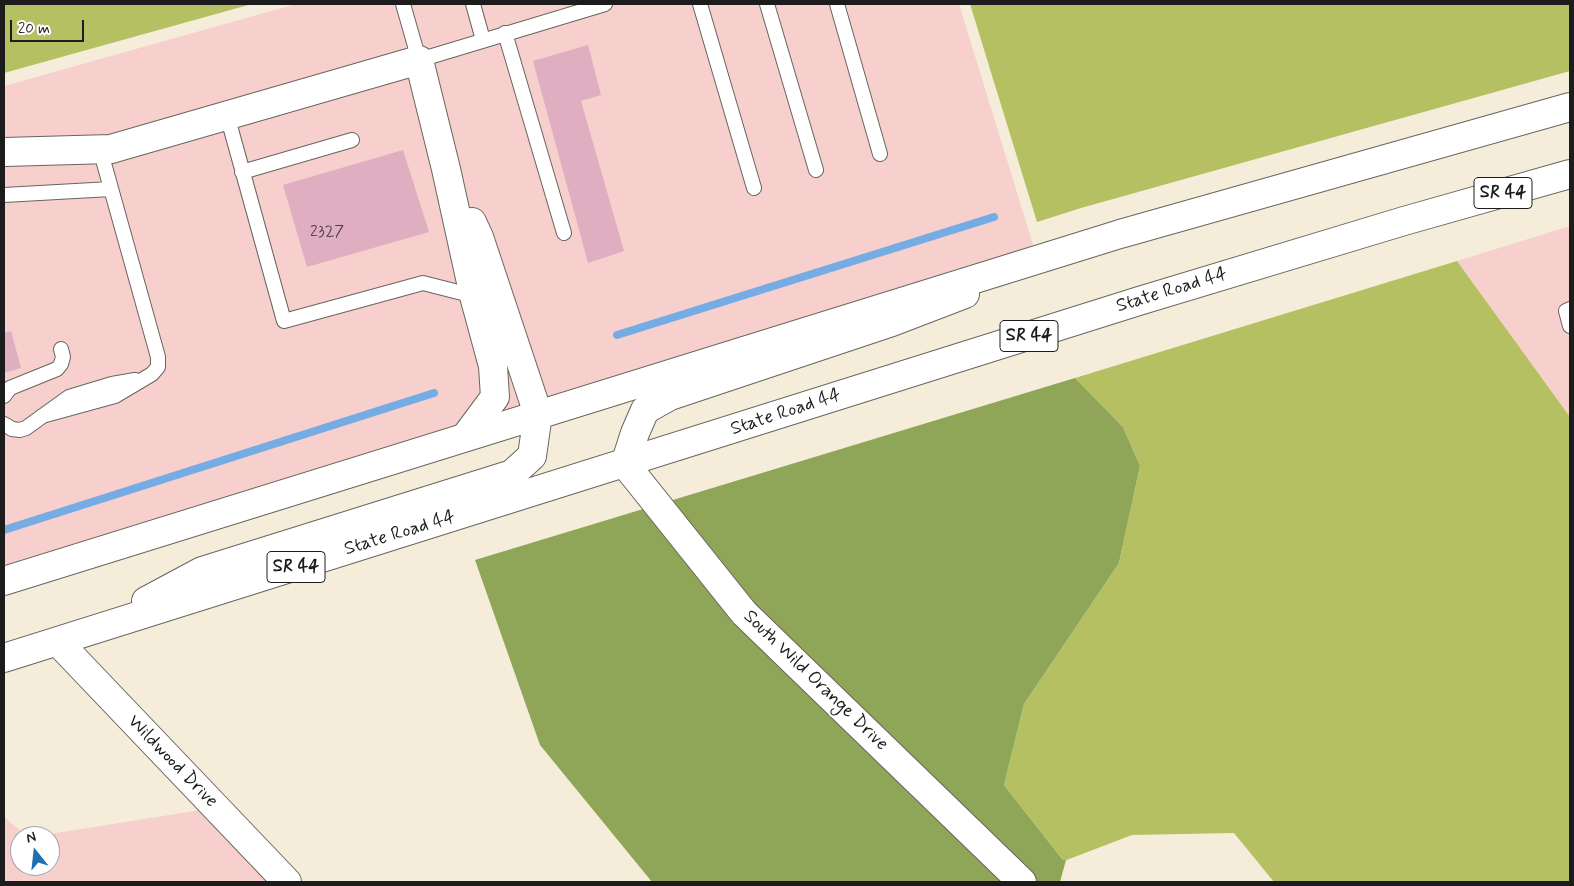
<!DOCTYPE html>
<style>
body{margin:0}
#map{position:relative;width:1574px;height:886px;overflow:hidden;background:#f5edda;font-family:Mynerve,sans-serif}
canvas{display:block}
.frame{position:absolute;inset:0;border:5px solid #1c1c1c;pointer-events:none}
.north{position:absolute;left:10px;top:826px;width:50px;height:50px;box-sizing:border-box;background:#fff;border:1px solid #a4a4a4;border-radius:50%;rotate:344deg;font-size:14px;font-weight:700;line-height:20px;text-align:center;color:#1c1c1c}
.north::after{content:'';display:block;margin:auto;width:18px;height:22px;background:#1f6fb2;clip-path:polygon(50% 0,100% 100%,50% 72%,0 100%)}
.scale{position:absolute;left:10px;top:20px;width:74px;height:22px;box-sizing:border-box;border:2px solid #1c1c1c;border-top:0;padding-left:6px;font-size:15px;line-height:18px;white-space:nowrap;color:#1c1c1c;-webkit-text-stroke:4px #fff;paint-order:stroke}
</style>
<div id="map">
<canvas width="1574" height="886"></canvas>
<div class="frame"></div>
<div class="north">N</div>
<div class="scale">20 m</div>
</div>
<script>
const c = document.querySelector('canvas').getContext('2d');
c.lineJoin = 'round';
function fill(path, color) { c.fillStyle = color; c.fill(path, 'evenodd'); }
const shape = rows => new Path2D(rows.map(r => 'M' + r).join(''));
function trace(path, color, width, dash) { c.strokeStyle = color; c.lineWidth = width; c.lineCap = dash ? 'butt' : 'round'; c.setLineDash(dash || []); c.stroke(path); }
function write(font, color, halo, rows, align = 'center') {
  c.font = font + ' Mynerve,sans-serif'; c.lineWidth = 4; c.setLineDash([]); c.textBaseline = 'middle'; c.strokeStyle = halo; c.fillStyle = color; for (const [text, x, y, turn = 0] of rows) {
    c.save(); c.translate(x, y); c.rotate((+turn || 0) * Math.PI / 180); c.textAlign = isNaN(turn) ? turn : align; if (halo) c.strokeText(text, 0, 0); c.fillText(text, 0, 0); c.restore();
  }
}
fill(shape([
 [296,4,959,4,1039,264,4,581,4,86],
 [1570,226,1570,417,1457,261],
 [207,809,268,882,4,882,4,817,27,836,20,836,20,866,50,866,50,836,37,836]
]), '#f7d0cd');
fill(shape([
 [4,4,252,4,4,73],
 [970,4,1570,4,1570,71,1081,208,1037,222],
 [1457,261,1570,417,1570,882,1274,882,1234,833,1132,835,1064,861,1004,785,1024,704,1119,563,1140,466,1123,427,1075,378]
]), '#b4c062');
fill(shape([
 [1075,378,1123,427,1140,466,1119,563,1024,704,1004,785,1063,860,1066,860,1060,882,652,882,540,745,475,560]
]), '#8fa658');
trace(shape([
 [617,335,994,217],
 [4,530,434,393]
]), '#74ace3', 8);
fill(shape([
 [588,45,601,95,581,101,624,251,588,263,533,61],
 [403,150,429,232,307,267,283,185],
 [11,331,21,368,4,373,4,333]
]), '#dfaec1');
const lane = shape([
 [403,4,419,60,605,4],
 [473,4,483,40],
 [700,4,754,188],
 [767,4,816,170],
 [837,4,880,154],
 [505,33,564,233],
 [227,115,284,321,423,283,474,296],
 [242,172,352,140],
 [4,195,111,189],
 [1570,309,1566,311,1570,326],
 [4,396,10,388,57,369,61,364,63,357,61,349],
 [42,416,115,396,152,374,158,367,158,357,100,149],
 [4,424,12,429,20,430,26,428,69,397,112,384,135,380]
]);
const street = shape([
 [965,294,892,322,670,396,645,410,635,433,625,464,744,613,1022,882],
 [58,642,287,882]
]);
const secondary = shape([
 [4,152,111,149,419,60,446,169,474,296,493,366,495,397,466,436],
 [472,222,479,237,538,414]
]);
const primary = shape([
 [4,581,1120,234,1570,107],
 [146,601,202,571,512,474,532,456,538,414],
 [4,658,1139,301,1404,221,1570,174]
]);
trace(lane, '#68655e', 16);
trace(street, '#68655e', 30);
trace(secondary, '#68655e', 30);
trace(primary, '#68655e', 30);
trace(lane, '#fff', 14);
trace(street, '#fff', 28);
trace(secondary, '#fff', 28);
trace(primary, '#fff', 28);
write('16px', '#4d4045', null, [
 ["2327",327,233]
]);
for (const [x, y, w] of [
 [1503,193,58],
 [1029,336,58],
 [296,567,58]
]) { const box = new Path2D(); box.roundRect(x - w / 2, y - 15.5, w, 31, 4); c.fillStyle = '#fff'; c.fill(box); trace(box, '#1c1c1c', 1); }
write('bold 18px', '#1c1c1c', null, [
 ["SR 44",1503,193],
 ["SR 44",1029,336],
 ["SR 44",296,567]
]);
write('19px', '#1c1c1c', '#fff', [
 ["State Road 44",1172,291,-17],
 ["State Road 44",786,413,-18],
 ["State Road 44",400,534,-17],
 ["South Wild Orange Drive",815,681,44],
 ["Wildwood Drive",172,762,46]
]);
</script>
